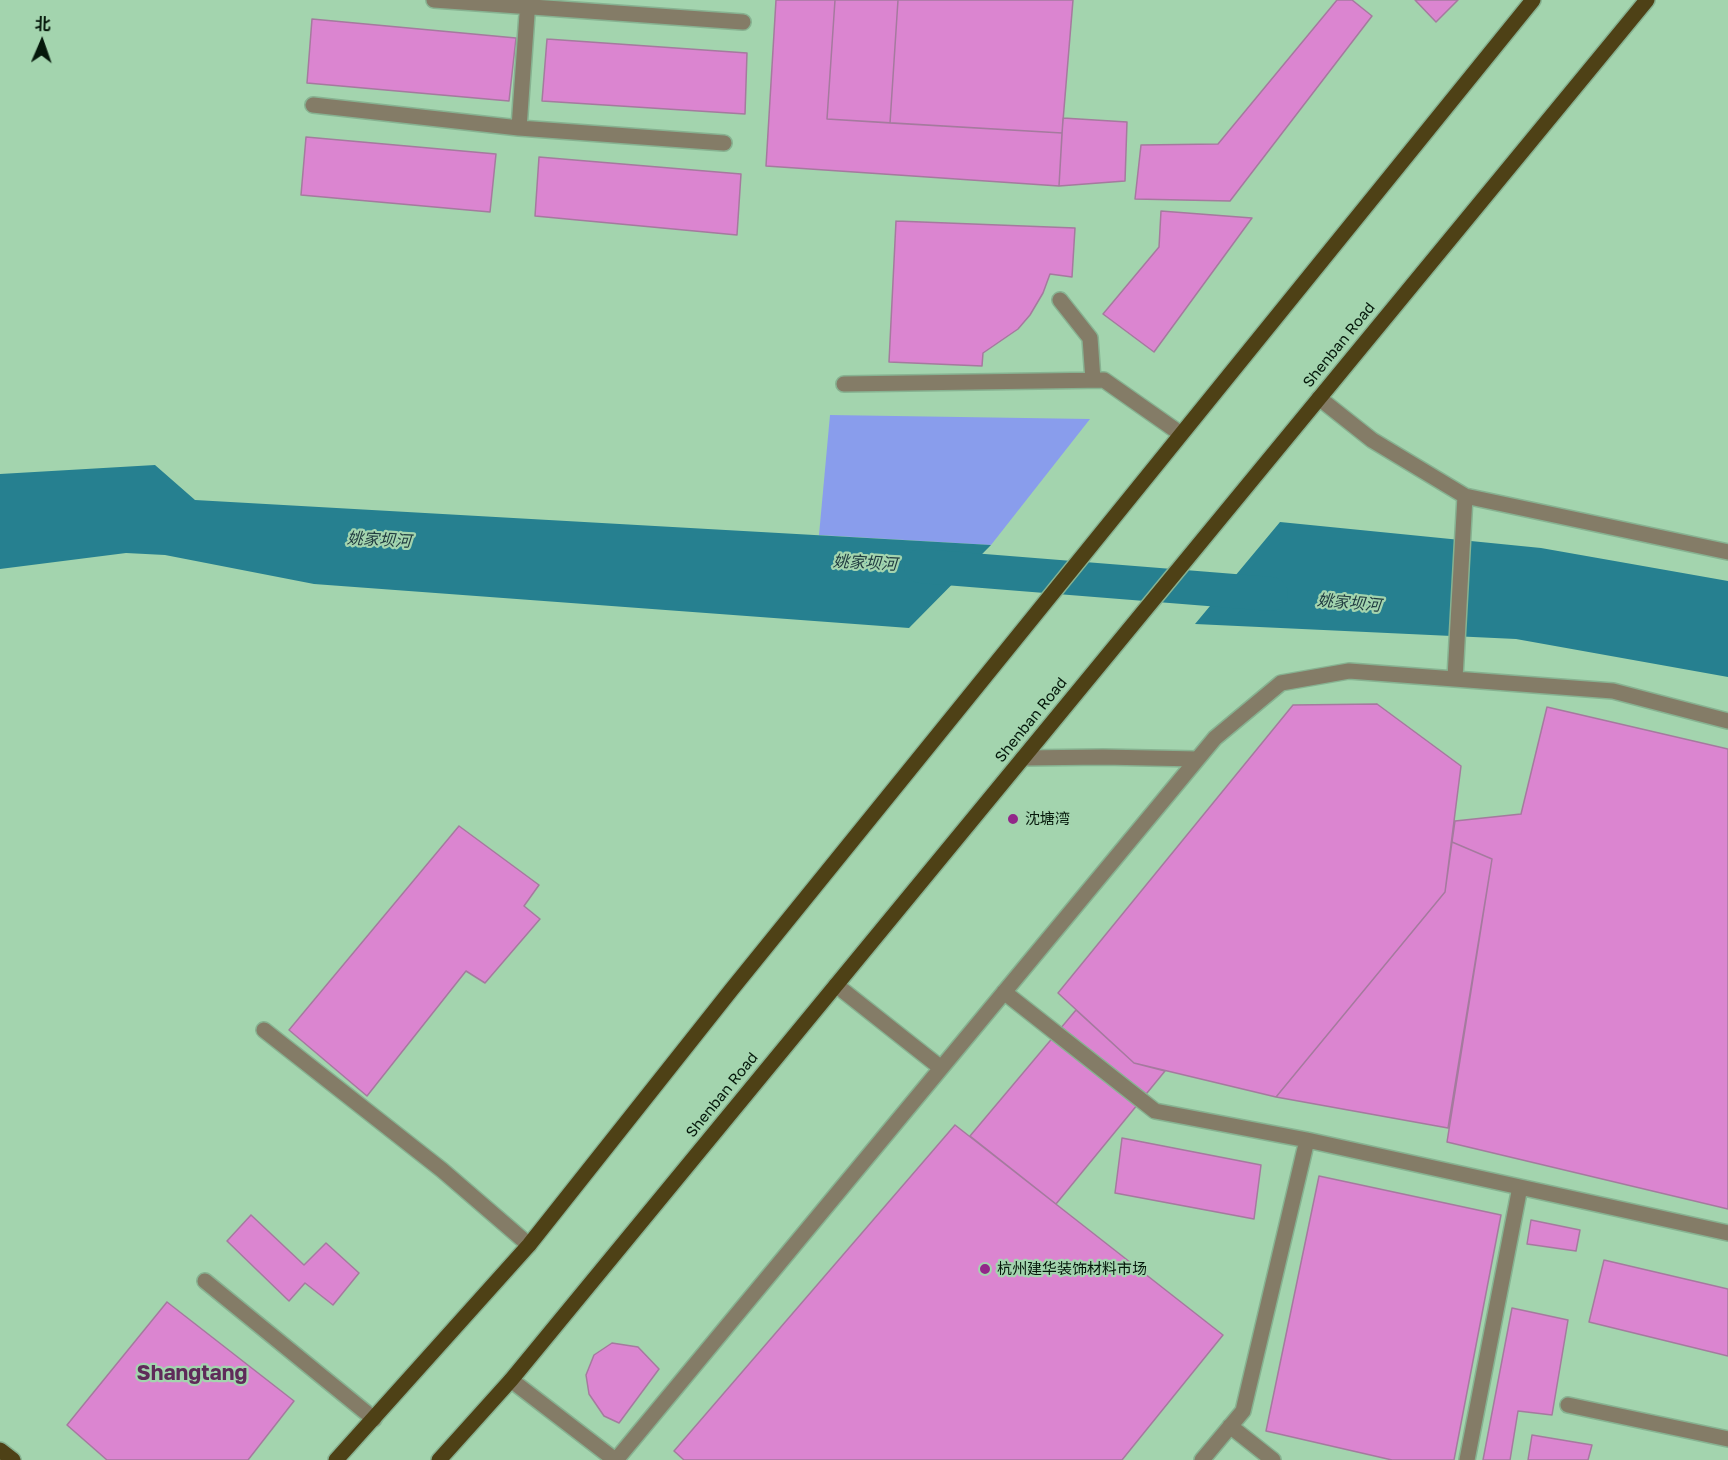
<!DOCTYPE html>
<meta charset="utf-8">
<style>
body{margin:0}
#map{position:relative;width:1728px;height:1460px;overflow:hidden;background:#a3d4ae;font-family:"Golos Text","Noto Sans SC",sans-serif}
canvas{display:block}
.north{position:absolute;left:12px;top:12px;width:60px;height:60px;-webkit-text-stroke:4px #a3d4ae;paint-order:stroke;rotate:2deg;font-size:16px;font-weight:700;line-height:24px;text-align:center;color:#05180b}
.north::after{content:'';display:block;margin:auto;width:21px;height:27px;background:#05180b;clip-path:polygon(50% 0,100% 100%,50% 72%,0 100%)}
</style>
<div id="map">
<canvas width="1728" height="1460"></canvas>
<div class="north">北</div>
</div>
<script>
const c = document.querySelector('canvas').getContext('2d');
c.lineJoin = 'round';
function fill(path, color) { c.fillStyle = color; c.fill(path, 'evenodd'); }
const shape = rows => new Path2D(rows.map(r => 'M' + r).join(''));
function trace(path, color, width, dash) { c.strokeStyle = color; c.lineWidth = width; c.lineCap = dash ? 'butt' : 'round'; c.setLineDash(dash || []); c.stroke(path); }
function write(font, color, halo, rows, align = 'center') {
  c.font = font + ' "Golos Text","Noto Sans SC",sans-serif'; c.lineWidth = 4.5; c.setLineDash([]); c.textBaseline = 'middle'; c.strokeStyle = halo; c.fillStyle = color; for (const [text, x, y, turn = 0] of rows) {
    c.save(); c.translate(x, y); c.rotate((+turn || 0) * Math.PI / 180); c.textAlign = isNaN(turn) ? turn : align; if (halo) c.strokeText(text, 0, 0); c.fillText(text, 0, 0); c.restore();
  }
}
fill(shape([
 [830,415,1090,419,991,545,819,535]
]), '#899dec');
fill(shape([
 [155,465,195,500,991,545,909,628,314,584,165,555,126,553,0,569,0,474],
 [1280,522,1541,548,1728,581,1728,677,1516,639,1195,624]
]), '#268090');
trace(shape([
 [921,566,1271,594]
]), '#268090', 34);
const building = shape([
 [776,0,835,0,827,119,1062,133,1059,186,766,166,776,0],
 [835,0,898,0,890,123,827,119,835,0],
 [898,0,1073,0,1062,133,890,123,898,0],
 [1337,0,1352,0,1372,16,1230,201,1135,199,1141,145,1218,144,1337,0],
 [1415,0,1458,0,1436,22,1415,0],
 [312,19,516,38,509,101,307,83,312,19],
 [547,39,747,53,745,114,542,101,547,39],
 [1063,118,1127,122,1125,181,1059,186,1063,118],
 [306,137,496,154,490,212,301,195,306,137],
 [539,157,741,174,737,235,535,216,539,157],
 [1161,211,1252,218,1154,352,1103,314,1159,247,1161,211],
 [896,221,1075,228,1072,277,1050,274,1043,293,1030,315,1018,329,983,353,982,366,889,362,896,221],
 [1377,704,1461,766,1445,892,1276,1097,1134,1063,1058,993,1293,705,1377,704],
 [1547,707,1728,749,1728,1209,1447,1142,1492,859,1452,842,1455,821,1521,814,1547,707],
 [459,826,539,885,524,906,540,919,485,983,466,971,367,1096,289,1030,459,826],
 [1452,842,1492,859,1448,1128,1276,1097,1445,892,1452,842],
 [1076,1010,1134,1063,1165,1071,1056,1204,970,1136,1076,1010],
 [955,1125,1223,1335,1122,1460,684,1460,674,1451,955,1125],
 [1122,1138,1261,1165,1254,1219,1115,1193,1122,1138],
 [1319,1176,1501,1215,1454,1460,1392,1460,1266,1431,1319,1176],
 [251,1215,304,1265,326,1243,359,1273,333,1305,305,1283,289,1301,227,1241,251,1215],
 [1531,1220,1580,1230,1576,1251,1527,1244,1531,1220],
 [1604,1260,1728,1289,1728,1356,1589,1322,1604,1260],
 [167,1302,294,1401,248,1460,107,1460,67,1425,167,1302],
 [1512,1308,1568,1320,1552,1415,1518,1411,1510,1460,1483,1460,1512,1308],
 [612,1343,638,1347,659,1369,619,1423,604,1416,589,1394,586,1375,594,1355,612,1343],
 [1532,1435,1592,1445,1588,1460,1528,1460,1532,1435]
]);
fill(building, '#db85d0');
trace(building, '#a57a9e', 1.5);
const minor = shape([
 [434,0,743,22],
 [313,105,519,128,724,143],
 [519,128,528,0],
 [1060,300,1090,338,1093,380],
 [844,384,1104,380,1181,434],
 [1319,398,1372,440,1465,496,1728,552],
 [1455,678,1465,496],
 [1023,758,1103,757,1197,759],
 [836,985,941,1068],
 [1004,992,1155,1111,1307,1140,1728,1233],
 [264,1030,442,1170,529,1245],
 [205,1281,374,1419],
 [511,1380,615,1460],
 [1568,1405,1728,1439],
 [1230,1426,1273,1460],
 [616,1460,1215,738,1281,683,1349,671,1613,691,1728,721],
 [1202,1460,1243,1411,1307,1140],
 [1467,1460,1520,1187]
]);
const major = shape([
 [0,1450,13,1460],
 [336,1460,529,1245,732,989,1533,0],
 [439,1460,511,1380,1647,0]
]);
trace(minor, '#87b291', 18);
trace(major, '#87b291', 18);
trace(minor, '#847c67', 15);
trace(major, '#4e4116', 15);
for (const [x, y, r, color] of [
 [1013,819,6,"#922789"],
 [985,1269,6,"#922789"]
]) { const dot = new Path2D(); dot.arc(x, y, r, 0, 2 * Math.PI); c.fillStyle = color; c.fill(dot); trace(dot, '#a3d4ae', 2); }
write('15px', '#05180b', '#a3d4ae', [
 ["Shenban Road",1339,345,-51],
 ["Shenban Road",1031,720,-51],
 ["Shenban Road",722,1095,-51]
]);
write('15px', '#05180b', '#a3d4ae', [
 ["沈塘湾",1025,819],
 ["杭州建华装饰材料市场",997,1269]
], 'left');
write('italic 16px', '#203b40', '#a3d4ae', [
 ["姚家坝河",379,540,3],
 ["姚家坝河",865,563,3],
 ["姚家坝河",1349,603,5]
]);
write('bold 21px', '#5f2b59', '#a3d4ae', [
 ["Shangtang",192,1373]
]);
</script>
